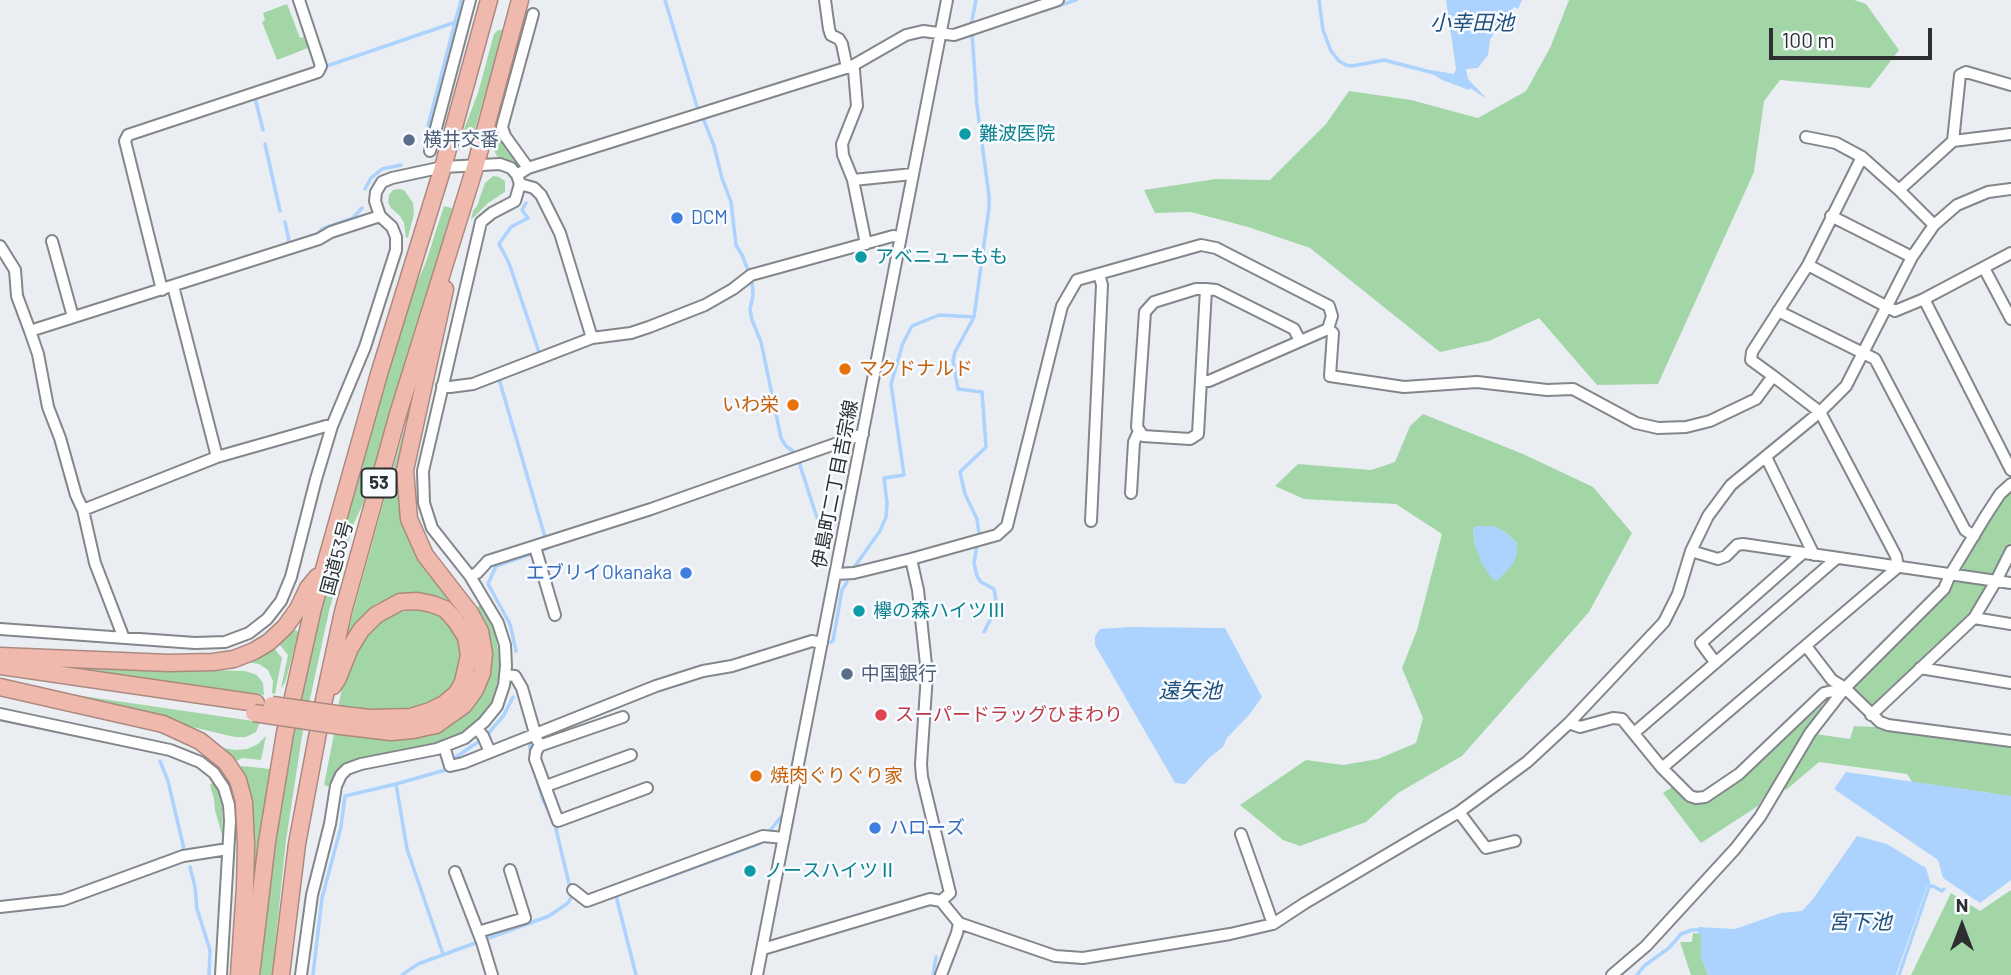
<!DOCTYPE html>
<meta charset="utf-8">
<style>
body{margin:0}
#map{position:relative;width:2011px;height:975px;overflow:hidden;background:#eaeef3;font-family:Barlow,sans-serif}
canvas{display:block}
.north{position:absolute;left:1927px;top:891px;width:70px;height:70px;-webkit-text-stroke:5px #f8fbff;paint-order:stroke;rotate:0deg;font-size:19px;font-weight:700;line-height:28px;text-align:center;color:#2c2e2f}
.north::after{content:'';display:block;margin:auto;width:24px;height:32px;background:#2c2e2f;clip-path:polygon(50% 0,100% 100%,50% 72%,0 100%)}
.scale{position:absolute;left:1769px;top:28px;width:163px;height:32px;box-sizing:border-box;border:4px solid #2c2e2f;border-top:0;padding-left:9px;font-size:21px;line-height:24px;white-space:nowrap;color:#2c2e2f;-webkit-text-stroke:5px #f8fbff;paint-order:stroke}
</style>
<div id="map">
<canvas width="2011" height="975"></canvas>
<div class="north">N</div>
<div class="scale">100 m</div>
</div>
<script>
const c = document.querySelector('canvas').getContext('2d');
c.lineJoin = 'round';
function fill(path, color) { c.fillStyle = color; c.fill(path, 'evenodd'); }
const shape = rows => new Path2D(rows.map(r => 'M' + r).join(''));
function trace(path, color, width, dash) { c.strokeStyle = color; c.lineWidth = width; c.lineCap = dash ? 'butt' : 'round'; c.setLineDash(dash || []); c.stroke(path); }
function write(font, color, halo, rows, align = 'center') {
  c.font = font + ' Barlow,"Noto Sans JP",sans-serif'; c.lineWidth = 5; c.setLineDash([]); c.textBaseline = 'middle'; c.strokeStyle = halo; c.fillStyle = color; for (const [text, x, y, turn = 0] of rows) {
    c.save(); c.translate(x, y); c.rotate((+turn || 0) * Math.PI / 180); c.textAlign = isNaN(turn) ? turn : align; if (halo) c.strokeText(text, 0, 0); c.fillText(text, 0, 0); c.restore();
  }
}
fill(shape([
 [1569,0,1854,0,1866,4,1899,50,1870,88,1780,80,1764,101,1754,172,1658,384,1597,385,1539,318,1489,341,1440,352,1310,248,1248,227,1191,212,1155,213,1144,190,1216,179,1270,180,1326,124,1349,91,1411,100,1478,118,1526,91,1550,48],
 [287,4,300,38,304,37,308,48,277,60,262,22,265,20,263,13],
 [498,30,502,30,506,37,486,90,473,136,466,139,462,134,478,93,494,34],
 [504,99,507,100,498,134,509,148,520,166,518,168,497,156,491,145,492,132],
 [493,176,499,177,505,181,505,192,488,203,471,220,473,211,477,206,485,183],
 [399,189,404,190,413,203,414,214,408,237,406,238,404,223,400,216,391,208,388,202,389,195,393,190],
 [444,206,451,208,452,210,363,504,354,523,329,611,302,736,286,840,272,975,257,975,274,839,292,734,318,610,408,303,426,262],
 [1423,414,1523,454,1593,487,1632,533,1589,612,1462,756,1398,793,1366,822,1300,846,1283,840,1240,805,1306,760,1343,765,1378,759,1416,743,1423,718,1402,668,1417,630,1442,534,1396,504,1304,499,1275,486,1298,464,1371,470,1395,462,1410,426],
 [1476,526,1493,526,1505,532,1517,543,1475,545,1473,530],
 [404,429,408,430,404,518,466,617,463,618,436,597,416,592,396,595,376,604,360,619,350,634,348,633,352,616],
 [2011,489,2011,543,1996,573,1992,576,1963,572,1963,567,1977,538,2002,497],
 [1958,580,1986,585,1989,590,1971,617,1875,707,1870,706,1853,690,1854,686,1951,583],
 [481,604,493,626,498,649,500,668,496,687,490,705,478,721,462,734,434,745,356,759,343,765,333,777,330,787,324,785,334,734,369,736,485,683,476,608],
 [419,610,439,616,450,626,457,639,460,655,457,676,448,690,433,702,410,710,374,711,338,707,342,688,355,651,366,635,380,621,398,612],
 [293,629,299,632,285,683,281,688,288,655,279,644],
 [273,647,282,658,275,694,272,693,273,681,268,670,259,664,246,662],
 [58,666,245,671,257,675,263,683,264,695],
 [55,692,260,722,256,732,246,737,235,737,54,695],
 [1822,705,1822,708,1758,806,1701,843,1663,793,1675,785,1690,801,1741,777],
 [1854,726,1875,727,2011,747,2011,796,1912,782,1907,774,1819,762,1786,790,1781,785,1816,734,1850,739],
 [266,736,261,760,242,758,235,762,223,748,235,750,247,749,258,744],
 [242,766,270,769,255,869,252,868,254,823,251,803,240,767],
 [213,782,219,793,222,806,223,835,222,835,215,810,214,799,210,785],
 [2011,890,2011,975,1911,975,1951,893,1980,911],
 [1693,933,1701,934,1701,957,1708,975,1691,975,1680,942,1692,942]
]), '#a2d6a7');
fill(shape([
 [1446,0,1522,0,1518,9,1514,7,1509,13,1511,16,1496,29,1490,40,1488,55,1478,68,1466,69,1468,79,1487,99,1470,88,1469,90,1442,80,1431,73,1431,70,1454,74,1456,69],
 [1475,526,1493,526,1505,532,1517,543,1517,554,1514,563,1497,581,1492,579,1481,562,1475,545,1473,530],
 [1129,627,1225,628,1262,697,1249,715,1227,738,1223,747,1209,758,1185,784,1175,783,1095,645,1095,636,1100,629],
 [1846,772,2011,796,2011,880,1980,903,1943,878,1938,860,1834,789],
 [1857,836,1887,844,1926,868,1931,885,1927,886,1896,975,1708,975,1701,957,1701,934,1698,934,1698,927,1735,929,1781,913,1802,911,1813,899]
]), '#abd3fd');
trace(shape([
 [665,0,698,110,703,118,714,146,722,178,731,202,736,245,742,255,752,280,753,296,750,309,752,320,761,342,781,438,786,446,793,451],
 [1319,0,1323,30,1331,51,1339,61,1346,65,1352,66,1384,60,1434,73],
 [1045,10,1076,0],
 [971,25,976,0],
 [972,33,977,106,989,196,989,208,974,317,955,352,953,361,958,389,982,392,986,447,960,472,965,494,977,519,979,533,974,563,977,576,981,582,994,589,997,606,984,632],
 [327,66,456,22],
 [255,98,263,130],
 [428,126,461,0],
 [265,144,280,211],
 [365,189,371,178,382,169,401,165],
 [526,203,522,210,528,218,511,227,499,244,509,263,540,355],
 [285,222,290,246],
 [316,236,322,229,353,218,362,208],
 [502,378,499,379,545,537],
 [799,462,817,518],
 [855,566,880,531,886,517,887,503,884,478,904,475,891,384,903,343,912,326,939,315,974,317],
 [831,642,833,641,842,590,847,582],
 [516,651,510,624,488,584,496,566,548,548],
 [487,735,504,715,513,697],
 [529,739,531,758],
 [456,757,481,740],
 [160,761,168,781,184,849],
 [767,834,781,817],
 [190,867,195,887,197,909,210,950,209,975],
 [646,885,761,843,763,841],
 [619,895,616,896,636,975],
 [443,954,407,849,396,784,449,769],
 [313,975,322,898,341,827,345,796,396,784],
 [402,975,418,964,549,916,568,903,572,896,554,821,543,800,536,776],
 [933,975,936,957],
 [1637,975,1644,966,1669,948,1681,934,1692,930,1700,930],
 [1899,975,1929,887,1933,886,1942,891,1944,889]
]), '#abd3fd', 3.5);
const minor = shape([
 [825,0,829,29,831,35,839,39,842,44,847,68],
 [852,66,854,70,857,106,842,144,843,155,853,180,866,244],
 [1806,137,1836,143,1862,157,1899,190,1934,225],
 [1953,141,2011,134],
 [430,151,470,0],
 [528,168,505,136,502,127,533,14],
 [517,175,528,168,852,66,906,35,923,31,954,35,1058,0],
 [853,180,913,174],
 [520,184,534,188,541,195,560,233,592,338],
 [1899,190,1953,141,1960,75,1966,72,2011,85],
 [1831,216,1912,257],
 [52,241,73,317],
 [0,246,15,270,17,296,30,331,319,239,331,232,380,216],
 [1808,265,1895,311,1924,299,2011,253],
 [1984,268,2011,319],
 [173,286,217,457],
 [1206,289,1198,434,1190,439,1143,436,1137,427,1145,312,1154,302,1196,289,1206,289,1216,290,1294,329,1300,341],
 [162,290,125,141,128,135,318,72,321,66,299,0],
 [1924,299,2011,470],
 [1778,311,1875,359,1965,530,1974,536],
 [1328,329,1333,333,1330,376,1404,387,1477,382,1547,390,1573,389,1636,423,1658,428,1686,427,1710,421,1756,399,1773,376,1820,412,1896,556,1898,567,1662,768],
 [30,331,38,354,48,407,60,438,76,495,83,510,95,563,123,636],
 [1773,376,1751,360,1752,352,1808,265,1862,157],
 [442,386,450,387,473,384,592,338,631,333,649,327,705,305,733,289,751,275,893,236,900,237],
 [1766,457,1814,555],
 [1131,493,1134,442,1139,431],
 [83,510,217,457,326,426,332,426],
 [1091,521,1102,285,1099,274],
 [535,547,555,615],
 [1691,551,1718,559,1726,556,1737,545,1743,544,2011,583],
 [911,559,918,590,927,674,921,764,922,777,950,893,941,901],
 [836,574,854,573,911,559,997,535,1007,526,1062,306,1077,280,1201,245,1216,248,1329,306,1332,316,1328,329,1209,381,1201,381],
 [470,576,477,573,488,561,651,509,863,434],
 [1974,618,2011,624],
 [0,629,195,643,225,642,249,633,267,619,281,601,291,577,316,479,332,426,365,347,396,250,396,237,392,227,380,216,375,201,376,192,382,182,392,178,443,167,500,164,511,168,517,175,520,184,515,201,492,213,481,222,423,471,424,503,432,528,470,576,498,623,505,645,506,666,504,685,497,706,484,722,465,738,437,749,361,764,347,769,341,775,336,786,330,824,312,895,301,975],
 [1806,646,1832,680,1845,688,1880,722,1888,725,2011,741],
 [1715,662,1701,643,1803,553],
 [1920,668,2011,683],
 [505,675,515,676,522,688,537,740],
 [0,714,170,750,200,762,214,773,224,788,229,805,230,821,221,975],
 [1871,715,1974,618,1996,581,2011,551],
 [623,717,539,746,536,752,535,759,558,821,647,788],
 [1569,723,1580,727,1613,718,1622,719,1662,768,1690,796,1696,798,1705,797,1739,774,1824,693,1845,688],
 [477,729,483,736,490,752],
 [1634,733,1837,558],
 [444,746,450,766,463,763,656,686,703,671,732,666,812,641,822,643],
 [546,786,631,755],
 [1459,812,1486,848,1515,841],
 [1241,834,1273,924],
 [455,872,482,942,492,975],
 [573,890,587,901,763,836,784,838],
 [0,907,63,900,183,856,228,849],
 [478,932,525,918,510,870],
 [763,949,930,899,941,901,959,923,1055,956,1083,958,1230,934,1273,924,1305,903,1459,812,1527,762,1569,723,1664,622,1678,594,1691,551,1708,516,1731,485,1820,412,1846,386,1912,257,1934,225,1957,205,1988,192,2011,189],
 [757,975,947,0],
 [941,975,957,933,959,923],
 [1612,975,1646,946,1735,849,1760,817,1810,733,1845,688,1944,589,1950,575,1985,517,2000,494,2011,484]
]);
const highway = shape([
 [0,656,169,663,213,662,234,659,254,651,269,642,285,627,298,609,308,588,317,577],
 [0,666,256,703],
 [333,686,338,678,350,648,361,630,376,615,400,602,417,601,432,604,445,609,455,620,466,637,469,655,463,682,457,693,444,704,430,711,411,717,370,718,343,715],
 [0,687,163,724,200,741,226,762,238,780,244,802,246,845,245,887,239,975],
 [341,726,391,732,413,730,436,725,464,705,475,690,482,673,484,654,480,631,470,613,425,555,409,519,405,470,445,289],
 [251,975,267,842,285,733,313,608,379,374,443,167,489,0],
 [281,975,297,844,324,700,343,612,398,414,476,164,520,0]
]);
trace(minor, '#83868a', 14);
trace(highway, '#ab8981', 19);
trace(minor, '#fff', 10);
trace(highway, '#efbaad', 16);
const highwayBridge = shape([
 [272,705,343,715],
 [254,713,341,726]
]);
trace(highwayBridge, '#ab8981', 19, []);
trace(highwayBridge, '#efbaad', 16);
for (const [x, y, r, color] of [
 [965,134,7,"#0f9aa8"],
 [409,140,7,"#5c6f8a"],
 [677,218,7,"#3f7fe0"],
 [861,257,7,"#0f9aa8"],
 [845,369,7,"#e8710a"],
 [793,405,7,"#e8710a"],
 [686,573,7,"#3f7fe0"],
 [859,611,7,"#0f9aa8"],
 [847,674,7,"#5c6f8a"],
 [881,715,7,"#e0444e"],
 [756,776,7,"#e8710a"],
 [875,828,7,"#3f7fe0"],
 [750,871,7,"#0f9aa8"]
]) { const dot = new Path2D(); dot.arc(x, y, r, 0, 2 * Math.PI); c.fillStyle = color; c.fill(dot); trace(dot, '#f8fbff', 2.5); }
for (const [x, y, w] of [
 [379,483,35]
]) { const box = new Path2D(); box.roundRect(x - w / 2, y - 14.5, w, 29, 5); c.fillStyle = '#f8fbff'; c.fill(box); trace(box, '#2c2e2f', 2); }
write('bold 18px', '#2c2e2f', null, [
 ["53",379,483]
]);
write('19px', '#0d838f', '#f8fbff', [
 ["難波医院",979,134],
 ["アベニューもも",875,257],
 ["欅の森ハイツⅢ",873,611],
 ["ノースハイツⅡ",764,871]
], 'left');
write('19px', '#4e5e75', '#f8fbff', [
 ["横井交番",423,140],
 ["中国銀行",861,674]
], 'left');
write('19px', '#366cbe', '#f8fbff', [
 ["DCM",691,218],
 ["エブリイOkanaka",672,573,"right"],
 ["ハローズ",889,828]
], 'left');
write('19px', '#c56008', '#f8fbff', [
 ["マクドナルド",859,369],
 ["いわ栄",779,405,"right"],
 ["焼肉ぐりぐり家",770,776]
], 'left');
write('19px', '#2c2e2f', '#f8fbff', [
 ["伊島町二丁目吉宗線",835,484,-79],
 ["国道53号",337,558,-75]
]);
write('19px', '#be3a42', '#f8fbff', [
 ["スーパードラッグひまわり",895,715]
], 'left');
write('italic 21px', '#204f7b', '#f8fbff', [
 ["小幸田池",1472,23],
 ["遠矢池",1190,691],
 ["宮下池",1860,922]
]);
</script>
